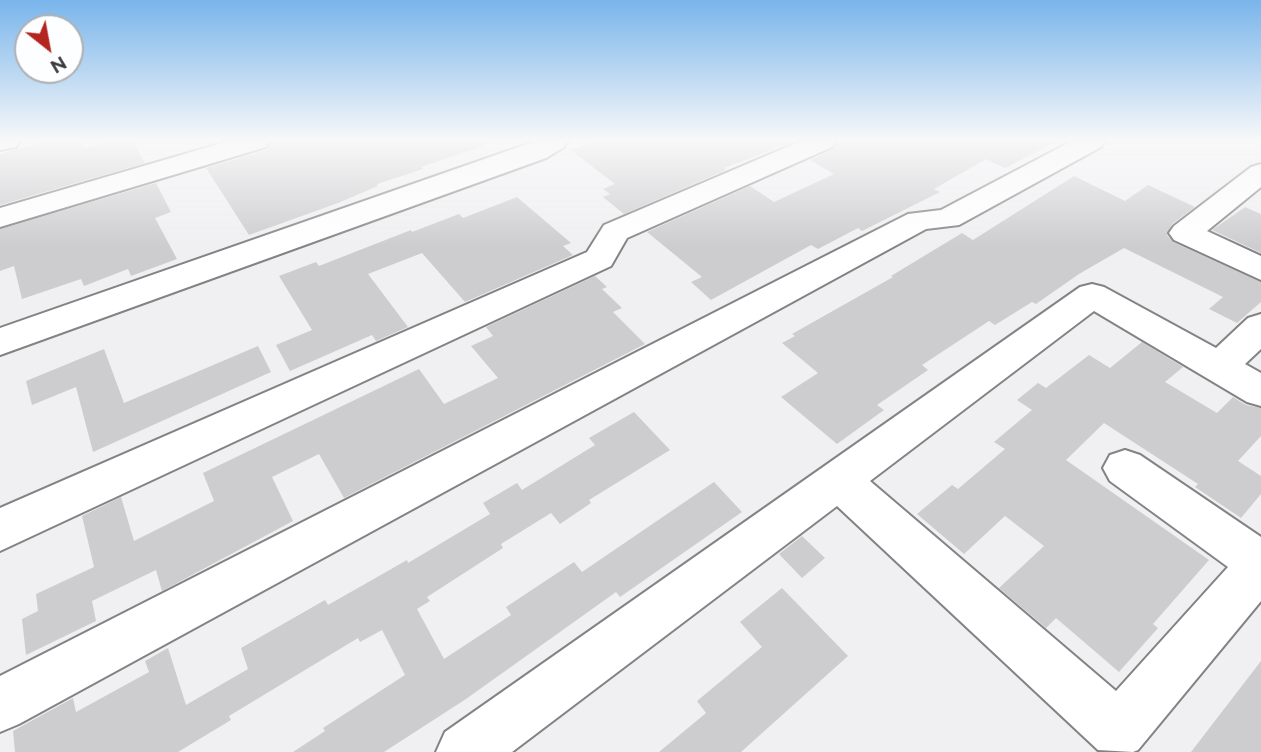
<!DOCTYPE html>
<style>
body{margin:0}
#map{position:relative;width:1261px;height:752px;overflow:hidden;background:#f0f0f2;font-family:Raleway,sans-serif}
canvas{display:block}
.north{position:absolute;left:14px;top:14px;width:70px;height:70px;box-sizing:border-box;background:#fdfeff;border:2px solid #afb0b1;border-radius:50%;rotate:149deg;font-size:19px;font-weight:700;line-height:28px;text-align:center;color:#3a3a3b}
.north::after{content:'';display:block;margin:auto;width:24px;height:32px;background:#b42520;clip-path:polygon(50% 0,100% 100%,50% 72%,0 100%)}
</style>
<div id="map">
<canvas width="1261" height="752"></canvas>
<div class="north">N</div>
</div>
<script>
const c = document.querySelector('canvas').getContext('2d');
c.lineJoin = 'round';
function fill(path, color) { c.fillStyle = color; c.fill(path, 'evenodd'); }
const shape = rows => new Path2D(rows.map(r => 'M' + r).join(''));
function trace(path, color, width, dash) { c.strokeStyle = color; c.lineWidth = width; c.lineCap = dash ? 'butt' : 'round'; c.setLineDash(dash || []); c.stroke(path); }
fill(shape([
 [47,141,81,141,84,148,110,141,133,141,145,163,0,205,0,154],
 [273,141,485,141,486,145,421,167,423,169,377,184,378,186,338,203,249,235,206,168,267,150],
 [596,141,795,141,724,168,726,170,624,214,603,197,610,194,603,189,615,184,571,150],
 [839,141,1058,141,1005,168,986,159,934,189,940,192,862,231,858,228,818,249,811,245,711,300,691,282,702,277,647,232,750,186,774,202,834,174,810,160,833,149],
 [1074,176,1125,201,1148,185,1195,207,1172,224,1167,235,1173,242,1261,282,1261,302,1237,323,1209,309,1223,297,1124,248,1079,274,1036,304,1032,302,995,325,989,321,922,365,928,370,877,405,884,410,837,444,781,397,818,373,782,343,795,336,792,334,893,277,891,276,962,233,973,240],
 [156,183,171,212,155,218,177,259,131,276,128,269,84,286,81,279,22,299,14,266,0,271,0,229],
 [517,197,571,243,563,246,573,255,465,302,422,253,368,274,408,327,376,341,372,335,290,371,276,345,312,330,279,276,316,262,319,266,411,230,412,232,459,214,463,218],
 [1245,207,1261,214,1261,253,1212,230],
 [595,276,607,287,602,289,622,308,613,312,645,344,344,498,319,454,272,477,293,521,162,591,156,570,92,601,96,621,26,655,22,619,38,611,36,594,94,567,82,516,121,497,134,541,214,501,203,473,419,369,444,404,498,378,471,346,493,336,486,327],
 [1142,342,1183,367,1165,382,1217,413,1233,397,1246,405,1261,408,1261,436,1238,461,1261,476,1261,494,1241,518,1195,487,1198,484,1104,423,1066,460,1209,560,1153,624,1158,628,1119,672,1056,618,1046,628,999,588,1044,546,1005,516,964,554,917,514,952,485,958,489,1005,449,994,442,1032,410,1017,400,1038,383,1046,388,1089,355,1110,368],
 [258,346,271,372,93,452,76,387,32,405,26,381,104,349,124,403],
 [634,412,670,450,589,500,591,503,560,524,551,513,501,544,503,548,427,597,430,601,417,609,444,659,511,615,506,607,574,562,582,572,714,482,742,512,620,597,616,592,466,699,384,752,293,752,325,731,323,728,405,675,382,630,360,642,358,638,229,716,231,720,178,752,15,752,13,731,73,698,76,712,149,672,145,661,168,648,186,705,248,669,241,648,325,600,328,605,407,560,408,563,490,514,483,503,517,483,522,490,595,445,589,438],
 [802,536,825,558,802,578,779,554],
 [782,588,848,656,741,752,659,752,706,713,697,701,762,647,740,622],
 [1261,661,1261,752,1191,752]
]), '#cdcdcf');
const minor = shape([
 [0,141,20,141,16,147,0,150,0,141],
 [229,141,270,141,266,147,0,227,0,208,229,141],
 [536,141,568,141,564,147,546,158,0,355,0,328,536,141],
 [801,141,836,141,832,147,627,238,611,266,0,551,0,508,587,252,604,225,801,141],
 [1072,141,1105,141,1101,147,959,225,926,229,19,724,0,732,0,676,908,214,941,210,1072,141],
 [1261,164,1261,187,1207,231,1261,256,1261,280,1174,240,1169,233,1174,226,1251,167,1261,164],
 [1092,284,1104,287,1216,348,1248,318,1261,314,1261,349,1245,364,1261,373,1261,406,1247,402,1094,311,870,481,1116,691,1228,567,1110,481,1103,468,1110,455,1125,450,1140,455,1261,537,1261,601,1138,750,1133,752,1098,750,837,506,512,752,436,752,445,732,1080,287,1092,284]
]);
trace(minor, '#828384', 4);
fill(minor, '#fff');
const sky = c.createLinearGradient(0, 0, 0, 246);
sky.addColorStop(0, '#79b5eb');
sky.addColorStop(0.57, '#f8f8f9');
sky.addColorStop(1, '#f8f8f900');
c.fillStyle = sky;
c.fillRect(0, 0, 1261, 246);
</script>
